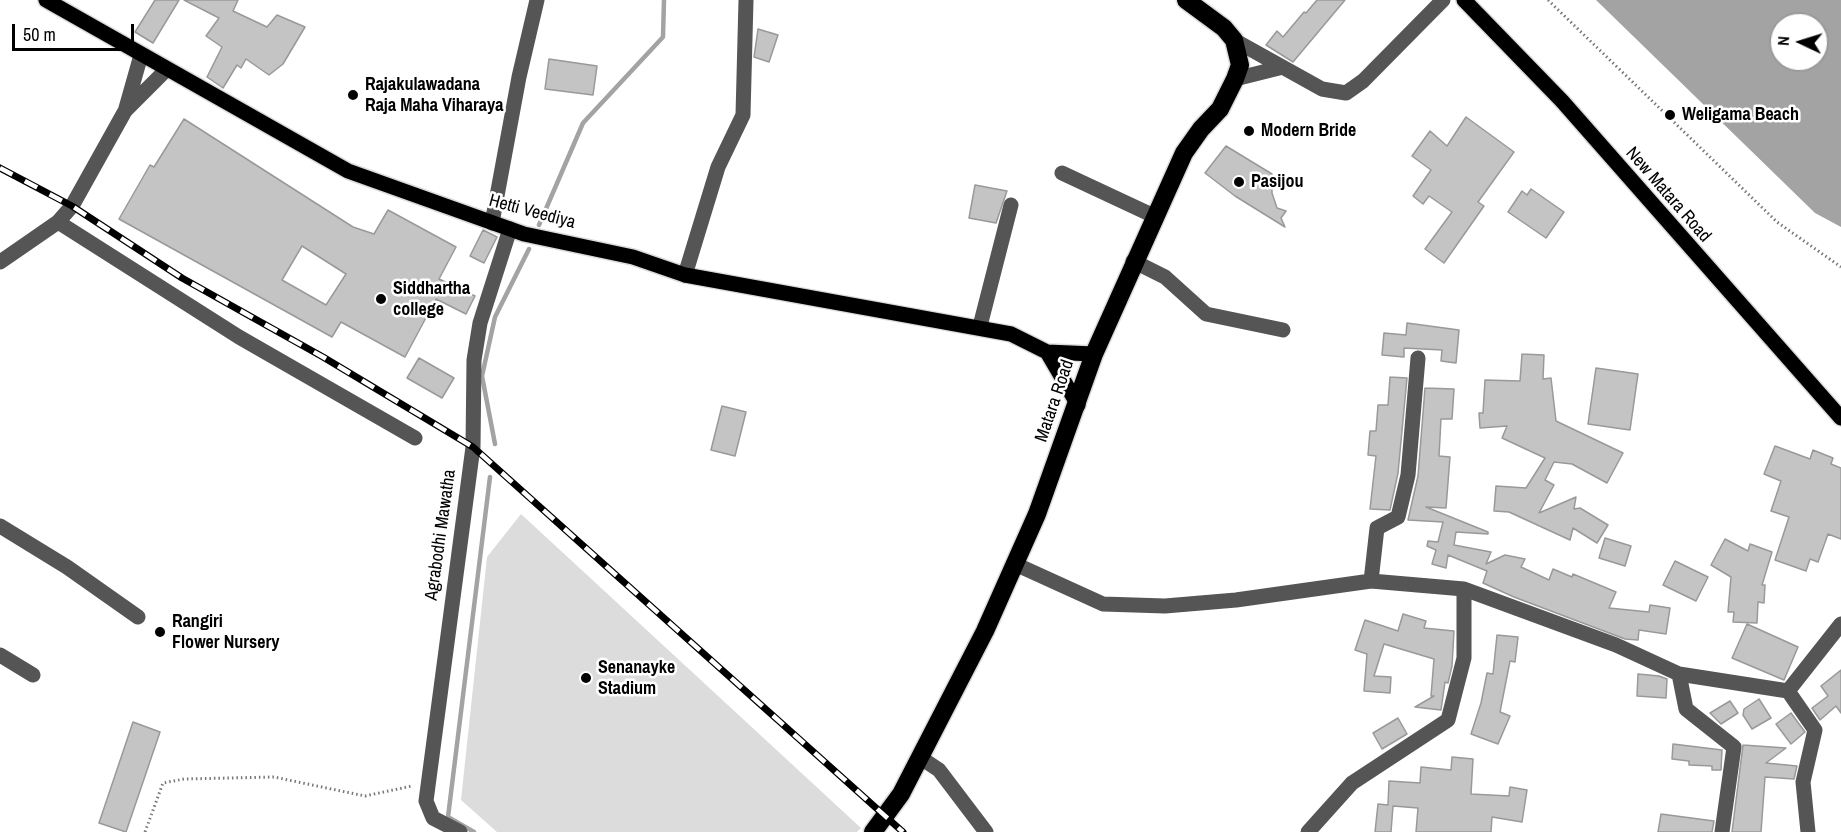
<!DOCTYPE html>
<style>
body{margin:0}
#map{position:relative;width:1841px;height:832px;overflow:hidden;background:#fff;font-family:"Archivo Narrow",sans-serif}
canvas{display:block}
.north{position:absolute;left:1769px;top:12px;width:60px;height:60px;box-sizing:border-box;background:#fff;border:2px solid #999;border-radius:50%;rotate:274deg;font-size:16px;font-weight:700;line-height:24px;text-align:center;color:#000}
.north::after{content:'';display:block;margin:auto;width:21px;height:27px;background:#000;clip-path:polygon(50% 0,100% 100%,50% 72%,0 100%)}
.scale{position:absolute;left:12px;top:24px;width:122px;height:27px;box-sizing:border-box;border:3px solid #000;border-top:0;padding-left:8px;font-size:18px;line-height:21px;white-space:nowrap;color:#000;-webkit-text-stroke:4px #fff;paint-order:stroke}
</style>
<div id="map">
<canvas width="1841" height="832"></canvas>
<div class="north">N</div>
<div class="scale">50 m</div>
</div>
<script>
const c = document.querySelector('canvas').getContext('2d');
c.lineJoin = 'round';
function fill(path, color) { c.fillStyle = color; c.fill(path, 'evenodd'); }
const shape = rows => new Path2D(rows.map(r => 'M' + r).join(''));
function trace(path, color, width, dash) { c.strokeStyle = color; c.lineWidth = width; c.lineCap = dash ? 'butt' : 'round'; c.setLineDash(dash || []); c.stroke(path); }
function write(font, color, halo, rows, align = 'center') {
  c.font = font + ' "Archivo Narrow",sans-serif'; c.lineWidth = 5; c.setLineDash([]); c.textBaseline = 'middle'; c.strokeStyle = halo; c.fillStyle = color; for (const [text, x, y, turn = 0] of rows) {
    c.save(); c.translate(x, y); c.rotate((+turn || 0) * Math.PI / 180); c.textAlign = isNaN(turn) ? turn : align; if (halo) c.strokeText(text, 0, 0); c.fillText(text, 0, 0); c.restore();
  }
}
fill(shape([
 [521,514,861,828,857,832,497,832,461,800,487,557]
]), '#dcdcdc');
fill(shape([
 [1596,0,1841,0,1841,227,1815,213],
 [1781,24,1817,24,1817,60,1781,60]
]), '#a3a3a3');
trace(shape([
 [539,225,583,123,663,37,664,0],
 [495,444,482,376,495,317,529,249],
 [474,832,448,817,490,477]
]), '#a3a3a3', 4.5);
const building = shape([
 [155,0,179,0,153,43,135,32,155,0],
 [184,0,238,0,233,11,267,27,277,15,305,27,283,64,269,75,246,59,241,68,237,65,223,88,207,77,222,47,206,36,219,18,184,0],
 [1317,0,1345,0,1293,62,1266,45,1277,31,1283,37,1304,12,1306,13,1317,0],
 [758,29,778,35,769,62,754,57,758,29],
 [549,59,597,66,593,95,545,89,549,59],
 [1466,117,1514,152,1478,202,1484,206,1444,263,1425,249,1452,212,1429,196,1423,204,1413,196,1431,170,1412,156,1430,131,1447,146,1466,117],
 [184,119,353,227,374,234,388,210,456,247,439,279,475,296,466,314,436,299,405,357,341,322,332,337,119,219,150,165,154,167,184,119],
 [302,246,346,274,326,305,282,280,302,246],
 [1226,146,1272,174,1272,193,1277,208,1286,211,1281,218,1285,227,1235,196,1205,173,1226,146],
 [975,185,1007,191,996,223,969,218,975,185],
 [1531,189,1564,212,1546,238,1508,212,1522,191,1527,195,1531,189],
 [483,230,497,237,484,263,470,256,483,230],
 [1407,323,1459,330,1456,363,1441,361,1442,350,1404,348,1404,357,1382,355,1384,333,1406,335,1407,323],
 [1522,354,1544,355,1543,379,1551,378,1556,421,1623,453,1607,483,1572,464,1554,462,1545,480,1554,485,1539,513,1576,497,1574,509,1580,508,1608,525,1597,543,1573,528,1570,540,1509,512,1494,511,1496,486,1526,488,1545,458,1502,438,1507,426,1480,428,1479,413,1483,413,1485,380,1520,381,1522,354],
 [419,358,454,378,442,398,407,378,419,358],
 [1596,368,1638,374,1630,430,1588,424,1596,368],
 [1390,377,1407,378,1398,473,1390,510,1370,509,1376,456,1368,455,1370,431,1376,431,1378,405,1388,405,1390,377],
 [1425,388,1454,389,1452,419,1441,419,1439,456,1450,457,1446,508,1426,507,1488,532,1488,534,1456,532,1454,545,1491,552,1486,564,1505,555,1525,559,1521,567,1549,580,1553,569,1572,577,1573,574,1616,592,1609,608,1649,612,1650,605,1670,608,1666,634,1639,630,1638,640,1625,639,1514,597,1483,583,1487,571,1448,555,1446,568,1432,564,1436,550,1427,546,1428,541,1438,542,1443,522,1408,520,1418,476,1425,388],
 [722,406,746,412,735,456,711,450,722,406],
 [1775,446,1810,459,1813,450,1833,458,1831,464,1841,468,1841,539,1828,534,1818,562,1810,559,1806,571,1775,560,1789,517,1771,511,1781,481,1764,474,1775,446],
 [1605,538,1631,546,1625,566,1599,558,1605,538],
 [1725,539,1748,551,1750,544,1772,552,1762,585,1765,585,1764,603,1758,602,1757,623,1733,622,1734,612,1728,612,1731,577,1711,565,1725,539],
 [1675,561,1708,577,1696,601,1663,585,1675,561],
 [1403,614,1426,621,1424,628,1454,631,1452,666,1448,683,1445,682,1441,710,1415,707,1434,696,1431,696,1434,659,1384,644,1374,676,1391,677,1390,693,1364,691,1367,654,1355,650,1365,620,1398,631,1403,614],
 [1747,624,1798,647,1784,680,1732,658,1747,624],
 [1497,635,1518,637,1515,662,1510,661,1500,712,1510,716,1498,744,1471,734,1481,703,1487,673,1493,674,1497,635],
 [1841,670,1841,713,1836,706,1820,720,1812,708,1828,696,1821,686,1841,670],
 [1638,674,1659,676,1667,679,1666,698,1637,696,1638,674],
 [1759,699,1771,718,1752,729,1743,715,1744,709,1759,699],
 [1730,701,1738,713,1721,724,1710,713,1730,701],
 [1791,713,1805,732,1791,744,1776,724,1791,713],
 [1398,718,1407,734,1382,749,1373,733,1398,718],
 [133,722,160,732,126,832,99,823,133,722],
 [1673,744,1722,750,1721,770,1712,770,1712,766,1689,765,1689,761,1672,759,1673,744],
 [1743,745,1786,748,1766,763,1797,766,1794,779,1765,777,1761,832,1732,832,1743,745],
 [1452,757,1473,759,1471,794,1509,796,1510,787,1527,790,1522,822,1492,817,1491,832,1416,832,1418,808,1393,806,1391,832,1375,832,1378,804,1388,805,1389,781,1420,783,1421,767,1451,770,1452,757],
 [1661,814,1714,821,1712,832,1658,832,1661,814]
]);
fill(building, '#c4c4c4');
trace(building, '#999', 1.5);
const major = shape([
 [46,0,348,171,524,234,633,257,685,275,1011,334,1047,352,1078,405],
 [1464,0,1562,101,1841,418],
 [1047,352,1094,354]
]);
const highway = shape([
 [873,832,901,794,985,631,1037,514,1094,354,1184,153,1201,129,1220,109,1235,79,1240,65,1234,40,1224,28,1186,0]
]);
trace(major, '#dbdbdb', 18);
trace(highway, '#dbdbdb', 21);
trace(shape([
 [1548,0,1777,222,1841,267],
 [145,832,163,783,184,779,274,777,365,796,412,786]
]), '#777', 3, [1.5, 3]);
trace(shape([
 [1234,40,1322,89,1346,93,1363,81,1443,0],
 [1235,79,1279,68],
 [126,108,141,55],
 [1062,173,1154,216],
 [58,222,239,337,415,438],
 [492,223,519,77,537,0],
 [1133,261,1165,277,1206,314,1283,330],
 [0,262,58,222,72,206,125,111,167,69],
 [685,275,718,167,743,115,746,0],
 [980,326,1011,205],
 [0,526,67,567,138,617],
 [1015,564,1103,604,1165,606,1236,600,1371,581,1464,589,1616,645,1679,674,1788,691,1841,624],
 [1371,581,1377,528,1398,517,1408,475,1418,358],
 [0,655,33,675],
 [1679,674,1686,709,1734,747,1722,832],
 [1788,691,1815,730,1803,782,1808,832],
 [921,758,939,770,986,832],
 [460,832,433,818,426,801,473,447,474,360,480,323,510,229],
 [1308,832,1352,783,1448,720,1464,658,1464,589]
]), '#555', 15);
trace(major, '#000', 15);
trace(highway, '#000', 18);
const rail = shape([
 [0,168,72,206,182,278,323,357,473,447,903,832]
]);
trace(rail, '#000', 7);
trace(rail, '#fff', 4.5, [14]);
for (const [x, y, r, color] of [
 [353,95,6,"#000"],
 [1670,115,6,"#000"],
 [1249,131,6,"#000"],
 [1239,182,6,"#000"],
 [381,299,6,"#000"],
 [160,632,6,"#000"],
 [586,678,6,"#000"]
]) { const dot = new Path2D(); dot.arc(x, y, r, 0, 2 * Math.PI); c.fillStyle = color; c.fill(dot); trace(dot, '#fff', 2); }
write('bold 18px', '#000', '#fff', [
 ["Rajakulawadana",365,85],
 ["Raja Maha Viharaya",365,106],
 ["Weligama Beach",1682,115],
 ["Modern Bride",1261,131],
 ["Pasijou",1251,182],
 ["Siddhartha",393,289],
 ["college",393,310],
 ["Rangiri",172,622],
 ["Flower Nursery",172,643],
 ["Senanayke",598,668],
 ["Stadium",598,689]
], 'left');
write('18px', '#000', '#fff', [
 ["New Matara Road",1668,195,49],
 ["Hetti Veediya",532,212,15],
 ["Matara Road",1055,401,-71],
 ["Agrabodhi Mawatha",441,535,-82]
]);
</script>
